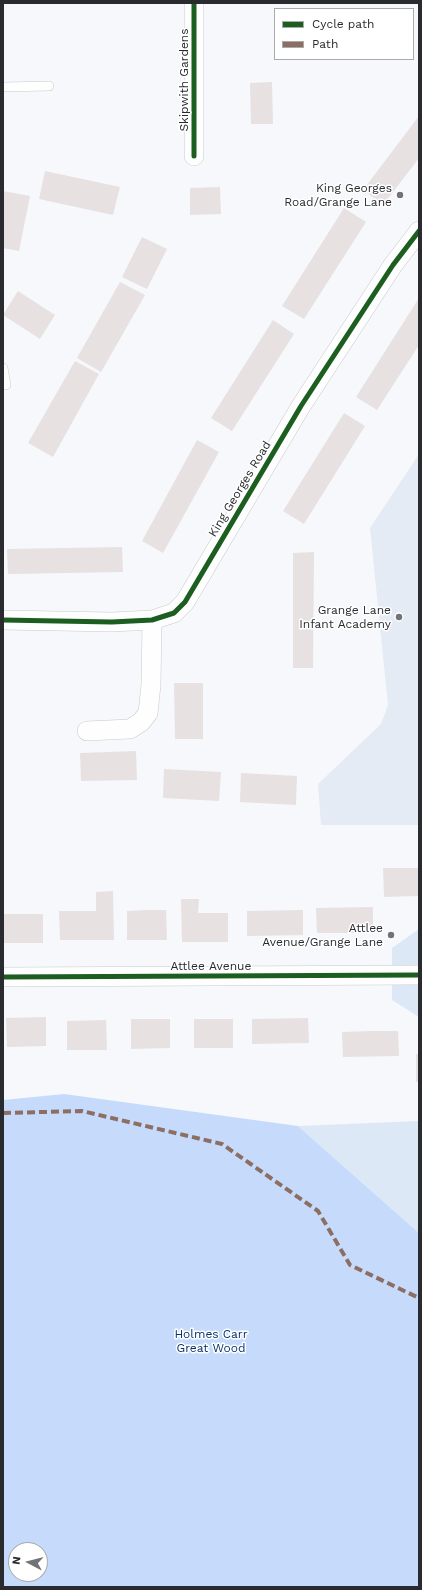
<!DOCTYPE html>
<style>
body{margin:0}
#map{position:relative;width:422px;height:1590px;overflow:hidden;background:#f6f8fb;font-family:"Work Sans",sans-serif}
canvas{display:block}
.frame{position:absolute;inset:0;border:4px solid #292b2f;pointer-events:none}
.legend{position:absolute;left:274px;top:8px;width:140px;height:52px;box-sizing:border-box;background:#fff;border:1px solid #a9aaac;margin:0;padding:5px 7px;list-style:none;font-size:12px;color:#292b2f}
.legend li{display:flex;align-items:center;gap:8px;height:20px}
.legend b{width:20px;border:1px solid #a9aaac}
.north{position:absolute;left:8px;top:1542px;width:40px;height:40px;box-sizing:border-box;background:#fff;border:1px solid #a9aaac;border-radius:50%;rotate:277deg;font-size:11px;font-weight:700;line-height:16px;text-align:center;color:#292b2f}
.north::after{content:'';display:block;margin:auto;width:14px;height:18px;background:#717376;clip-path:polygon(50% 0,100% 100%,50% 72%,0 100%)}
</style>
<div id="map">
<canvas width="422" height="1590"></canvas>
<div class="frame"></div>
<ul class="legend">
<li><b style="height:5px;background:#1b5e20"></b>Cycle path</li>
<li><b style="height:5px;background:#8d6e63"></b>Path</li>
</ul>
<div class="north">N</div>
</div>
<script>
const c = document.querySelector('canvas').getContext('2d');
c.lineJoin = 'round';
function fill(path, color) { c.fillStyle = color; c.fill(path, 'evenodd'); }
const shape = rows => new Path2D(rows.map(r => 'M' + r).join(''));
function trace(path, color, width, dash) { c.strokeStyle = color; c.lineWidth = width; c.lineCap = dash ? 'butt' : 'round'; c.setLineDash(dash || []); c.stroke(path); }
function write(font, color, halo, rows, align = 'center') {
  c.font = font + ' "Work Sans",sans-serif'; c.lineWidth = 3; c.setLineDash([]); c.textBaseline = 'middle'; c.strokeStyle = halo; c.fillStyle = color; for (const [text, x, y, turn = 0] of rows) {
    c.save(); c.translate(x, y); c.rotate((+turn || 0) * Math.PI / 180); c.textAlign = isNaN(turn) ? turn : align; if (halo) c.strokeText(text, 0, 0); c.fillText(text, 0, 0); c.restore();
  }
}
fill(shape([
 [419,454,419,825,321,825,318,784,381,724,388,705,370,528]
]), '#e5ebf4');
fill(shape([
 [419,929,419,1017,392,1000,392,948],
 [419,1121,419,1233,298,1126]
]), '#dde8f7');
fill(shape([
 [64,1094,298,1126,419,1233,419,1587,3,1587,3,1100],
 [16,1550,40,1550,40,1574,16,1574]
]), '#c6dbfc');
fill(shape([
 [272,82,273,124,251,124,250,83],
 [419,116,419,158,383,205,363,190],
 [45,171,120,187,113,215,39,199],
 [220,187,221,214,190,215,190,188],
 [3,191,30,196,19,251,3,248],
 [344,208,366,222,304,319,282,306],
 [142,237,167,249,147,289,122,277],
 [120,282,145,295,101,372,77,358],
 [18,291,55,315,40,339,3,315],
 [419,298,419,345,377,410,356,397],
 [273,320,294,334,232,431,211,418],
 [75,361,99,374,53,457,28,443],
 [344,413,365,426,304,524,283,511],
 [197,440,219,452,163,553,142,541],
 [122,547,123,572,8,574,7,549],
 [314,552,313,668,293,668,293,553],
 [174,683,203,683,203,739,175,739],
 [136,751,137,780,81,781,80,753],
 [164,769,221,772,219,801,163,798],
 [241,773,297,776,296,805,240,802],
 [383,868,419,868,419,896,384,897],
 [113,891,114,940,60,940,59,911,96,911,96,892],
 [181,899,199,899,198,913,228,913,228,942,182,942],
 [373,907,373,933,317,933,316,908],
 [147,910,166,910,167,940,127,940,127,911],
 [303,910,303,935,247,936,247,911],
 [3,914,43,914,43,943,4,943],
 [46,1017,46,1046,7,1047,6,1018],
 [308,1018,309,1043,252,1044,252,1019],
 [131,1019,170,1019,170,1048,131,1049],
 [194,1019,233,1019,233,1048,194,1048],
 [106,1020,107,1050,67,1050,67,1021],
 [371,1031,398,1031,399,1056,343,1057,342,1032],
 [416,1054,419,1054,419,1082,416,1082]
]), '#e7e1e2');
const lane = shape([
 [3,87,49,86],
 [3,368,6,385]
]);
const street = shape([
 [194,3,194,156],
 [3,620,112,622,152,620,174,613,185,602,301,406,393,265,419,231],
 [87,731,130,729,141,722,148,713,151,685,152,620],
 [3,977,419,975]
]);
trace(lane, '#c7c9cc', 10);
trace(street, '#c7c9cc', 20);
trace(lane, '#fefefe', 9);
trace(street, '#fefefe', 19);
trace(shape([
 [3,1113,82,1111,222,1144,318,1211,350,1265,419,1298]
]), '#8d6e63', 4, [8, 4]);
trace(shape([
 [194,3,194,156],
 [3,620,112,622,152,620,174,613,185,602,301,406,393,265,419,231],
 [3,977,419,975]
]), '#1b5e20', 5);
for (const [x, y, r, color] of [
 [400,195,4,"#717376"],
 [399,617,4,"#717376"],
 [391,935,4,"#717376"]
]) { const dot = new Path2D(); dot.arc(x, y, r, 0, 2 * Math.PI); c.fillStyle = color; c.fill(dot); trace(dot, '#fff', 1.5); }
write('12px', '#292b2f', '#fff', [
 ["Skipwith Gardens",184,80,-90],
 ["King Georges Road",240,489,-59],
 ["Attlee Avenue",211,966]
]);
write('12px', '#292b2f', '#fff', [
 ["King Georges",392,188],
 ["Road/Grange Lane",392,202],
 ["Grange Lane",391,610],
 ["Infant Academy",391,624],
 ["Attlee",383,928],
 ["Avenue/Grange Lane",383,942]
], 'right');
write('12px', '#05316d', '#fff', [
 ["Holmes Carr",211,1334],
 ["Great Wood",211,1348]
]);
</script>
